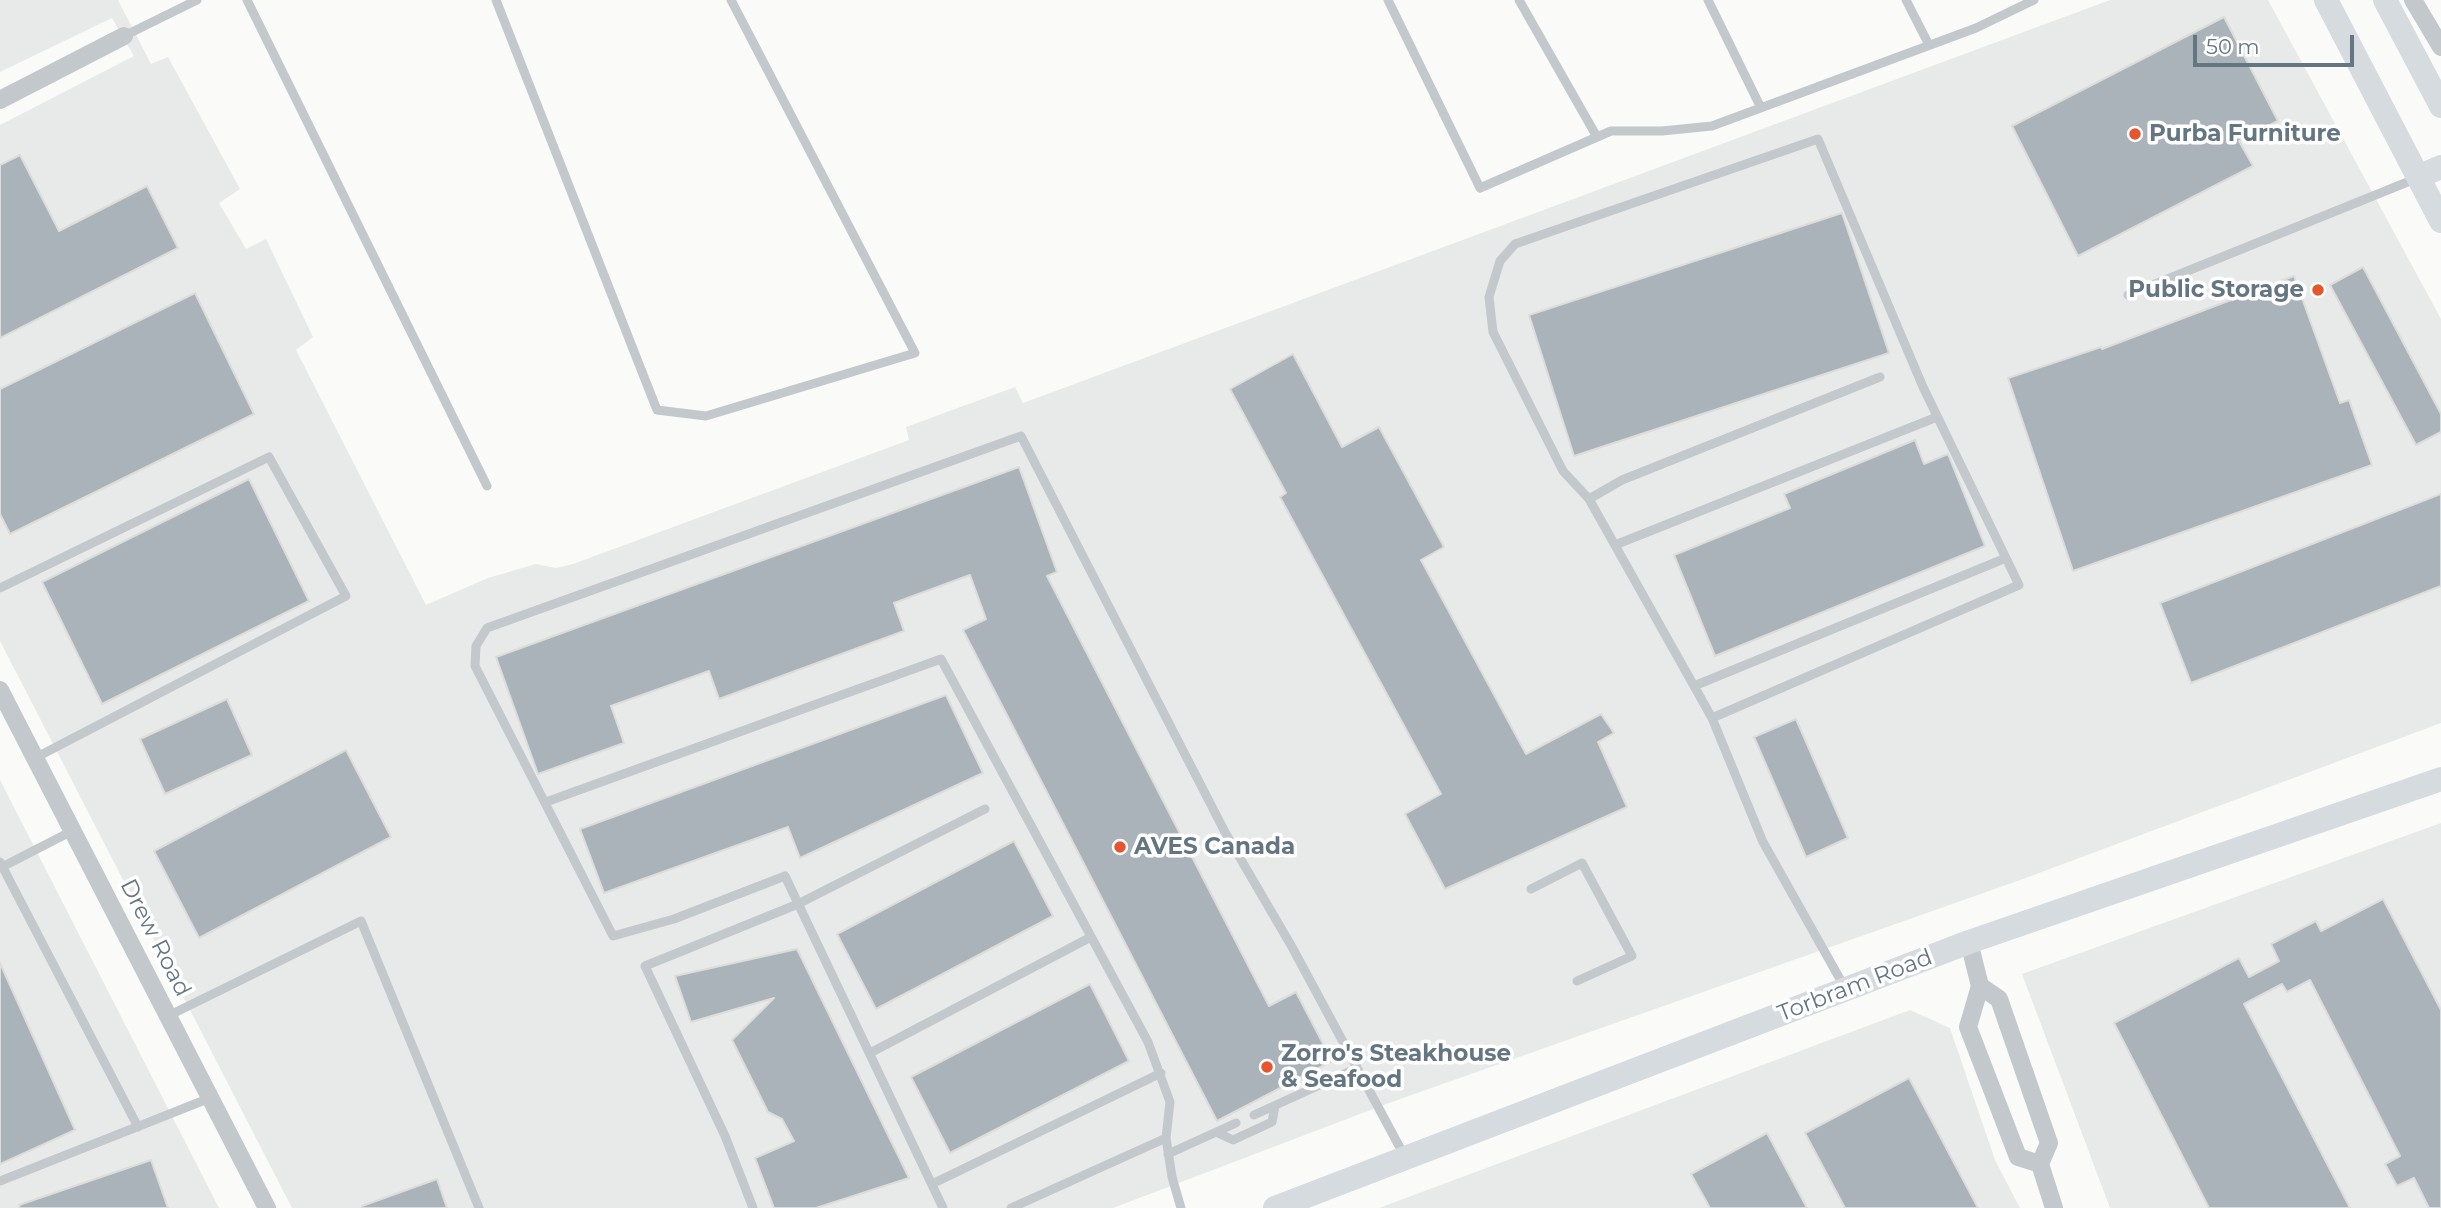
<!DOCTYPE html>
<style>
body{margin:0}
#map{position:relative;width:2441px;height:1208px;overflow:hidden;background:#fafaf8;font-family:Montserrat,sans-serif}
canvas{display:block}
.scale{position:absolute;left:2193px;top:35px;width:161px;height:32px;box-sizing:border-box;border:4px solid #657683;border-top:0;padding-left:9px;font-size:21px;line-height:24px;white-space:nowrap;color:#657683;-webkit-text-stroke:5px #fff;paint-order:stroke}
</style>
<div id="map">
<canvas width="2441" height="1208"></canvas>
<div class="scale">50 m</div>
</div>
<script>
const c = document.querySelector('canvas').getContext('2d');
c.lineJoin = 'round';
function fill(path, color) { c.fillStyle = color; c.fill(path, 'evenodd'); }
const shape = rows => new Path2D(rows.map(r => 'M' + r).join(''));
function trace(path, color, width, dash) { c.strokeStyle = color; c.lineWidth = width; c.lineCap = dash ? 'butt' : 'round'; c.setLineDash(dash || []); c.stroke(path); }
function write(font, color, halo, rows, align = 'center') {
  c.font = font + ' Montserrat,sans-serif'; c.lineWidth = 7; c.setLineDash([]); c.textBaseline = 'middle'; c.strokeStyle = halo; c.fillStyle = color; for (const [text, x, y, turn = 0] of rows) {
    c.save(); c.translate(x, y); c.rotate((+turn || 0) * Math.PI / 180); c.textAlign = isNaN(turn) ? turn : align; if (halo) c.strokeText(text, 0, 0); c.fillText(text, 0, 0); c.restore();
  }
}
fill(shape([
 [0,0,118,0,151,64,168,57,240,189,219,203,246,249,266,239,313,337,296,350,426,605,488,578,536,564,556,568,573,564,909,440,906,427,1015,387,1023,403,2110,0,2268,0,2441,319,2441,723,2023,879,1389,1103,1113,1208,292,1208,0,641,0,125,134,56,112,18,0,72],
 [0,780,219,1208,0,1208],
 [2441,823,2441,1208,2110,1208,2022,974],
 [1910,1010,1950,1028,1995,1160,2020,1208,1379,1208]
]), '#e8e9e9');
const building = shape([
 [2224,17,2278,121,2239,141,2253,166,2078,256,2012,126,2224,17],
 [20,155,59,231,147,186,178,248,0,338,0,165,20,155],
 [1842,213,1889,353,1574,456,1529,315,1842,213],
 [2363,267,2441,414,2441,432,2416,445,2330,285,2363,267],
 [2294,276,2340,403,2349,400,2372,465,2073,571,2008,378,2101,347,2102,349,2294,276],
 [195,293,254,414,10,534,0,514,0,389,195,293],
 [1293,354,1342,447,1379,427,1444,547,1421,560,1526,754,1601,714,1614,733,1598,742,1627,807,1445,889,1405,814,1441,794,1280,497,1286,493,1230,389,1293,354],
 [1915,440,1924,464,1948,454,1985,546,1715,656,1674,555,1790,508,1784,494,1915,440],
 [1019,467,1057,572,1047,576,1269,1006,1296,992,1332,1061,1217,1121,963,630,986,619,970,575,894,603,904,631,719,699,709,671,611,706,624,743,538,774,496,657,1019,467],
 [249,479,309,601,102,704,42,582,249,479],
 [2441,494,2441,586,2191,683,2160,603,2441,494],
 [946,695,983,773,800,858,788,827,604,893,580,829,946,695],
 [227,699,252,755,165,794,140,739,227,699],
 [1796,719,1848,838,1806,857,1754,737,1796,719],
 [346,750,391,837,199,938,154,851,346,750],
 [1014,841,1053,916,876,1009,837,934,1014,841],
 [2383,899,2441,1010,2441,1208,2429,1208,2414,1178,2397,1186,2385,1164,2400,1156,2310,980,2287,992,2282,984,2244,1004,2350,1208,2209,1208,2114,1023,2239,958,2249,977,2279,961,2271,944,2316,921,2321,931,2383,899],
 [797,949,909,1178,816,1208,774,1208,755,1158,794,1141,782,1119,768,1112,732,1040,774,998,691,1022,675,976,797,949],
 [0,963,75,1130,0,1164,0,963],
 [1090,984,1129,1061,950,1153,911,1077,1090,984],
 [1909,1078,1978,1208,1845,1208,1805,1133,1909,1078],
 [1767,1133,1807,1208,1710,1208,1691,1174,1767,1133],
 [151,1160,168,1208,20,1208,19,1205,151,1160],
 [437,1179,447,1208,362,1208,362,1206,437,1179]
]);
fill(building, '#aab3b9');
trace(building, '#dcdcda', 2);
trace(shape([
 [247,0,487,486],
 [496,0,657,410,706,416,915,353,731,0],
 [1388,0,1480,188,1611,131,1662,131,1712,126,1976,28,2034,0],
 [1519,0,1597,137],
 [1708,0,1761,108],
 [1906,0,1929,45],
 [124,36,197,0],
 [2128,295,2415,179],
 [1589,499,1622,480,1880,377],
 [1615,545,1937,417],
 [0,588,269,457,346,596,35,758],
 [1694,686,2006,558],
 [1712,718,2019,585,1923,387,1818,139,1515,244,1500,261,1489,297,1493,332,1563,471,1589,499,1712,718,1763,842,1845,988],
 [546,802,941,659,1148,1042,1170,1102,1166,1138],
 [0,862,138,1127],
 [0,868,72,831],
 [1531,889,1582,863,1632,956,1577,981],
 [168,1016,361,921,479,1208],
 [870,1053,1091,937],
 [1254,1115,1357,1068],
 [1216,1132,1233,1140,1272,1122,1275,1106],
 [1168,1154,1236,1123],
 [0,1181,210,1098],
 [932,1184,1161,1073],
 [753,1208,725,1136,645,966,798,904,985,809],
 [943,1208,785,876,674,919,613,936,475,666,476,646,487,628,1021,436,1226,834,1292,947,1405,1157],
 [1011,1208,1166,1138,1172,1177,1181,1208]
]), '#c3c8cc', 9);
trace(shape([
 [2413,0,2441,47],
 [0,100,124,36],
 [0,690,267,1208],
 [1969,942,1980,986,1968,1027,2018,1157,2040,1164],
 [1980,986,1999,999,2049,1143,2040,1164,2054,1208]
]), '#c3c8cc', 18);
trace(shape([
 [2326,0,2441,221],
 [2385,0,2441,106],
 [2418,177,2441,167],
 [1275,1208,1969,942,2441,779]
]), '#d6dbdf', 24);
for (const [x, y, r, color] of [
 [2135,134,7,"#e4572e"],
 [2318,290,7,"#e4572e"],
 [1120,847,7,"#e4572e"],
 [1267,1067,7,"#e4572e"]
]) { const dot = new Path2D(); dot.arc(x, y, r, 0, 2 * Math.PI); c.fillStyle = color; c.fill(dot); trace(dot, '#fff', 2.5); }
write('bold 23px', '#657683', '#fff', [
 ["Purba Furniture",2149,134],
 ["Public Storage",2304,290,"right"],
 ["AVES Canada",1134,847],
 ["Zorro's Steakhouse",1281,1054],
 ["& Seafood",1281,1080]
], 'left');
write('23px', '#657683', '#fff', [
 ["Drew Road",155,938,63],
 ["Torbram Road",1855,986,-21]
]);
</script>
